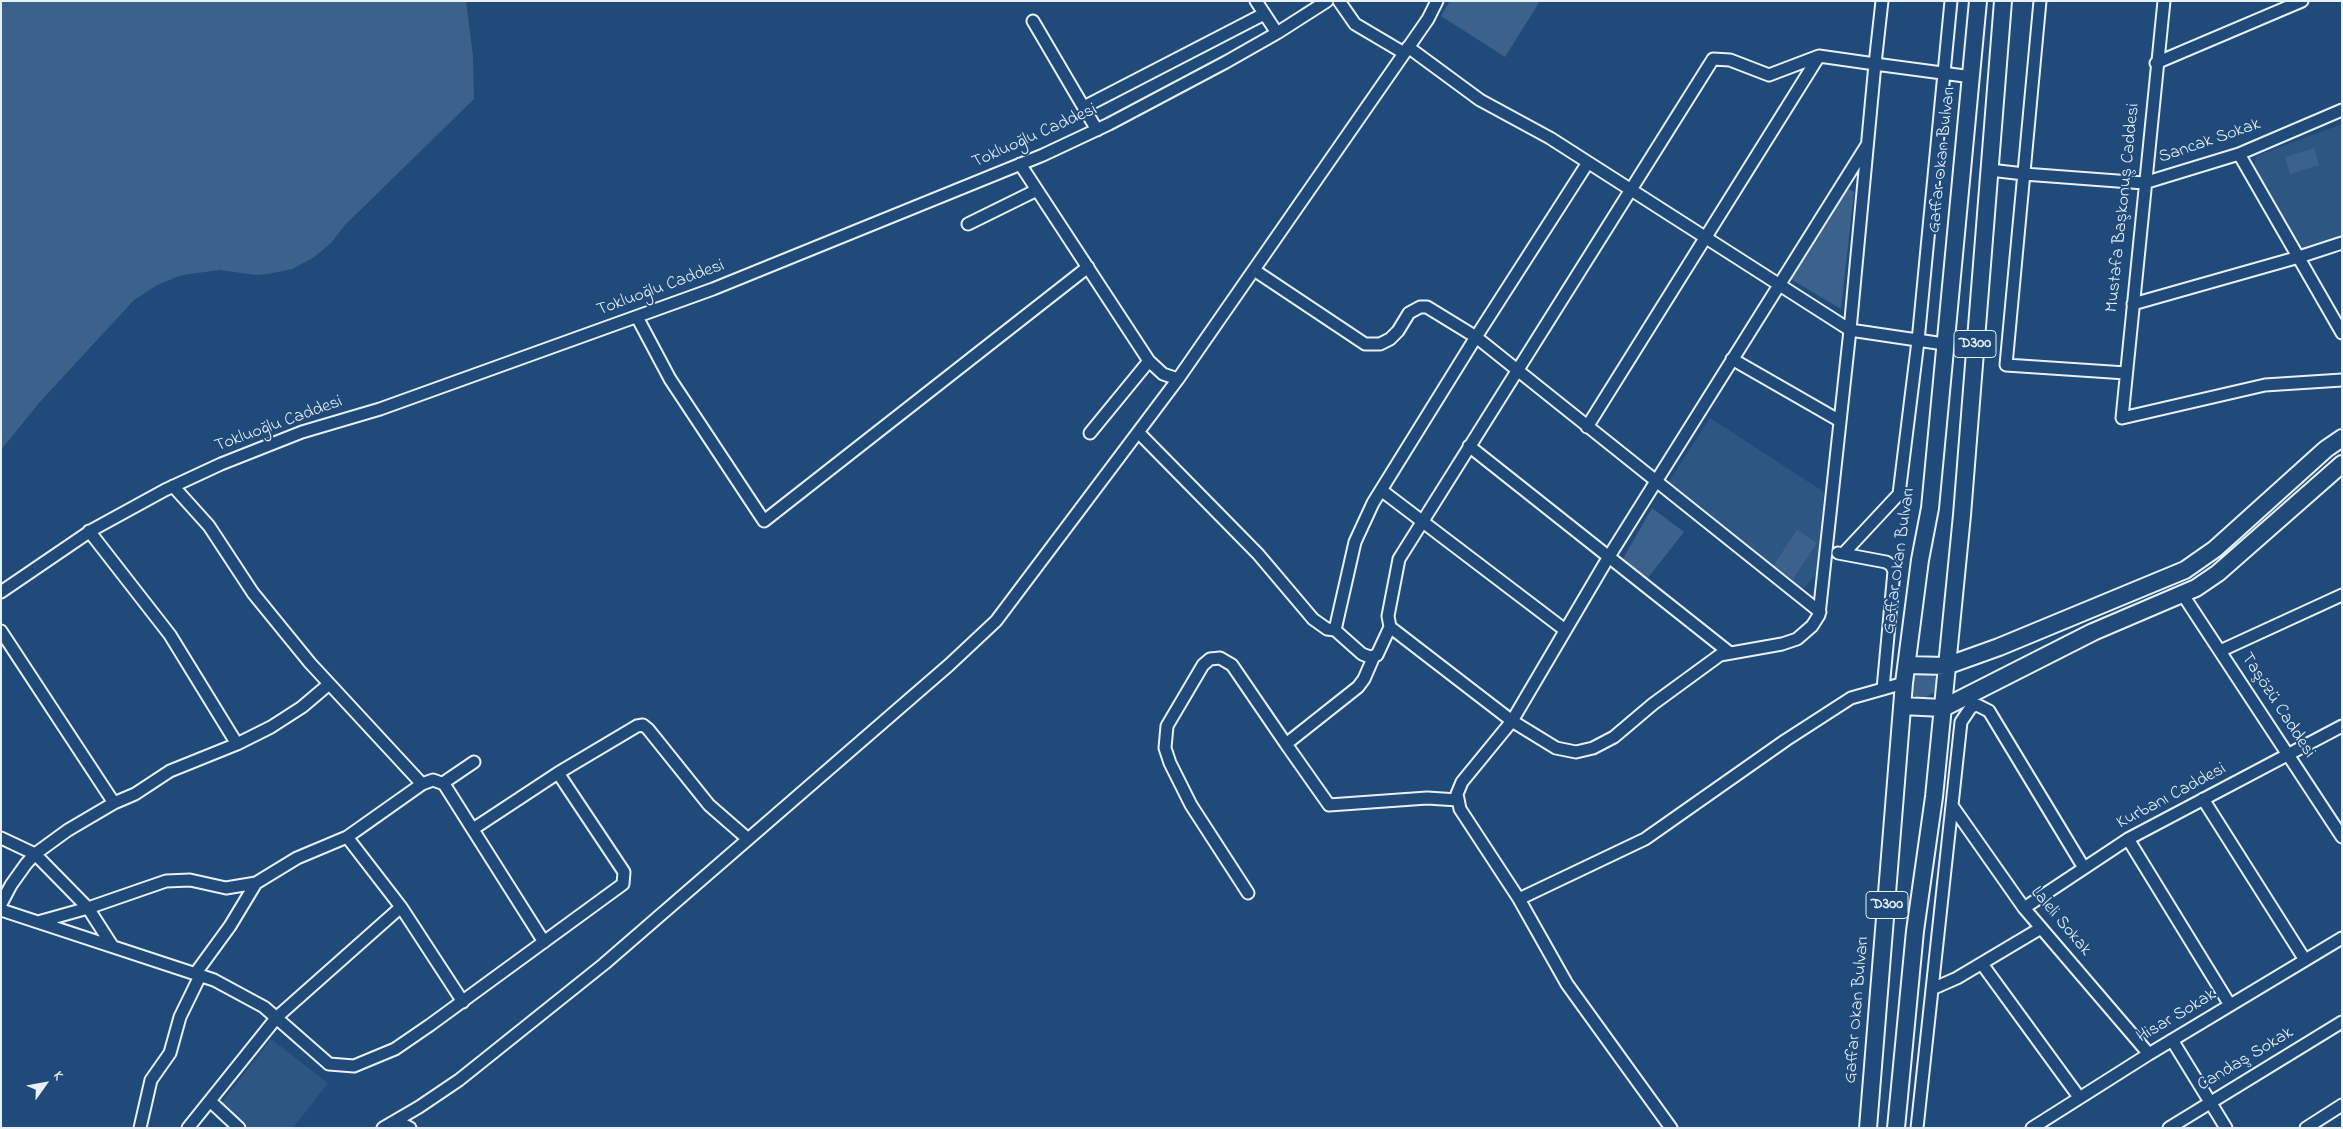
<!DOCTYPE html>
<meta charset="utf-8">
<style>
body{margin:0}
#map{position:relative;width:2343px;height:1129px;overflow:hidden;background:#1f4a7a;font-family:"Indie Flower",sans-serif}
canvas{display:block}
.frame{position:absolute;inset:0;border:2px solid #e8f1f8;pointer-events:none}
.north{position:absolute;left:20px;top:1059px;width:50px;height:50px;-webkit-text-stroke:4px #1f4a7a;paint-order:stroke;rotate:58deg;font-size:14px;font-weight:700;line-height:20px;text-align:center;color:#e8f1f8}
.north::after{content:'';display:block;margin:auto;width:18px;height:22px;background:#e8f1f8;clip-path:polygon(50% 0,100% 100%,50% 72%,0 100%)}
</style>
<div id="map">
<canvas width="2343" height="1129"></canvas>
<div class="frame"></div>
<div class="north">K</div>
</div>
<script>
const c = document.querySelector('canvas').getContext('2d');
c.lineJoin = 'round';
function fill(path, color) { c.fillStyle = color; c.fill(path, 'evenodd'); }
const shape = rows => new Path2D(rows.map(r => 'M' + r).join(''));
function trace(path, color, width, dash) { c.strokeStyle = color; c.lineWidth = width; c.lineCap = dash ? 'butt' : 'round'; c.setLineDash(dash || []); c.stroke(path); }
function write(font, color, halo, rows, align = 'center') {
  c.font = font + ' "Indie Flower",sans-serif'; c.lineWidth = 4; c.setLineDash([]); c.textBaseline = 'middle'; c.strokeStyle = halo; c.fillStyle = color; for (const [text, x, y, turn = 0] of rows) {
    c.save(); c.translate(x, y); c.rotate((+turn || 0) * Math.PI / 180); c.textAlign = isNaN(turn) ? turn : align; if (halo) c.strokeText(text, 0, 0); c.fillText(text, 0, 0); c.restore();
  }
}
fill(shape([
 [2342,124,2342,236,2299,250,2254,166,2256,156],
 [1710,418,1824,492,1816,574,1800,593,1666,486],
 [271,1039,328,1083,293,1128,249,1128,220,1105]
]), '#2e5683');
fill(shape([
 [1,1,466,1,473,56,474,99,345,225,331,243,313,258,292,269,268,274,256,275,220,270,182,275,157,285,134,300,39,403,1,450],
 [1450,1,1540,1,1505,57,1441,16],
 [2314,148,2319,165,2290,174,2285,157],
 [1846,187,1854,192,1841,309,1789,278],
 [1652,508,1684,532,1640,588,1616,571],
 [1797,530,1817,543,1793,579,1773,566],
 [1931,671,1937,680,1934,692,1923,699,1914,696,1910,693,1910,674]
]), '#3c628c');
const minor = shape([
 [1256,1,1277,33],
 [1339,1,1355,24,1404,53],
 [1882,1,1875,64,1850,330,1819,615,1812,626,1797,639,1782,644,1720,655,1653,704,1614,737,1593,748,1576,752,1556,748,1512,721,1390,627,1388,616,1399,559,1713,59,1730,60,1769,75,1819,56,1875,64,1972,77],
 [2040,1,2006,365,2126,373],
 [2164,1,2122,418,2265,385,2342,380],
 [1033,21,1097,130],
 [1408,47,1480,100,1550,138,1850,330,1944,344],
 [2156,63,2302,1],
 [1084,107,1264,14],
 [2239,154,2342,333],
 [1020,164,1149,361,1163,374,1178,379],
 [1587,164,1476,337,1820,612],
 [1990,170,2024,174,2144,183,2239,154,2342,110],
 [968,224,1037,190],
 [1254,270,1365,344,1380,344,1390,339,1398,331,1409,313,1420,307,1427,307,1476,337,1373,503,1355,542,1335,630,1362,654,1370,657,1377,655,1390,627],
 [2133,304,2299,257,2342,243],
 [637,317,670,379,764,521,1088,267],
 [1732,359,1840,421],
 [1587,427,1819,56],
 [1090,433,1149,361],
 [1139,433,1258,554,1313,619,1327,629,1335,630],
 [1469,446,1730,653],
 [173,486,209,526,253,593,310,663,422,784],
 [1381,490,1565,630],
 [89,531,170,635,237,744],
 [1838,553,1886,562,1891,565,1894,571,1883,689],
 [1843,554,1899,494,1918,341,1951,1],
 [1,592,92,530,165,490,221,464,302,432,380,409,713,289,1043,155,1109,124,1226,62,1277,33,1327,1],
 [2183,595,2342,837],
 [1,631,114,803],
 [2220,651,2342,595],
 [1374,656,1364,679,1358,687,1286,744,1329,805,1427,798,1458,800],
 [443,783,474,762],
 [2203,799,2305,960],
 [1953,807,2024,908,2149,1054],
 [473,829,558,773,637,726,643,725,648,729,709,805,748,839],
 [347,837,401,907,463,1002],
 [1,838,35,854,88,908,113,947],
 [2128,839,2230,1005],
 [1248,893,1191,805,1170,763,1165,748,1167,726,1203,665,1210,659,1220,658,1232,665,1286,744],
 [1519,899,1645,839,1786,740,1851,698,1904,683],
 [1,904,11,885,26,864,35,854,68,830,114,803,135,794,170,771,237,744,271,727,302,707,328,685],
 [2024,908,2128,839,2342,726],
 [1,910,214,980,264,1007,329,1064,354,1066,395,1049,430,1025,623,884,624,872,558,773],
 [38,922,88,908,166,881,190,880,226,888,256,883,297,858,347,837,422,784,433,780,444,784,544,942],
 [1982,964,2079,1097],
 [195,974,230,926,256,883],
 [1932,989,1957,978,2041,928],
 [2172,1040,2226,1128],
 [210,1101,239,1128],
 [396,1121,410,1128],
 [140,1128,151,1080,170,1053,180,1017,200,976],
 [188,1128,277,1017,401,907],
 [383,1128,419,1107,459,1080,604,964,949,665,996,621,1178,379,1428,19,1437,1],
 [1671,1128,1567,984,1519,899,1460,809,1457,794,1462,782,1512,721,1608,558,1867,145],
 [1917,1128,1961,722,1971,707,1977,705,1989,711,2084,868],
 [2032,1128,2149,1054,2342,938],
 [2169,1128,2342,1022],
 [2306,1128,2342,1105]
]);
const highway = shape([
 [1907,665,1946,666,1999,647,2185,570,2215,549,2326,449,2342,438],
 [1902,706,1943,708,2093,632,2196,588,2218,573,2342,464],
 [1868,1128,1904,683,1920,560,1930,508,1978,1],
 [1896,1128,1915,931,1934,797,1962,515,2003,1]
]);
trace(minor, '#e8f1f8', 15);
trace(highway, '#e8f1f8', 20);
trace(minor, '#1f4a7a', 11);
trace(highway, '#1f4a7a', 16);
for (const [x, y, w] of [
 [1975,344,42],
 [1887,905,42]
]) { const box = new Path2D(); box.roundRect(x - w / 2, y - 13.5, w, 27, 4); c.fillStyle = '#1f4a7a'; c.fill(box); trace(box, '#e8f1f8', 1); }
write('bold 16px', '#e8f1f8', null, [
 ["D300",1975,344],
 ["D300",1887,905]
]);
write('18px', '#e8f1f8', '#1f4a7a', [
 ["Tokluoğlu Caddesi",1035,137,-24],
 ["Sancak Sokak",2210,142,-19],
 ["Gaffar Okan Bulvarı",1943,160,-84],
 ["Mustafa Başkonuş Caddesi",2124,208,-84],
 ["Tokluoğlu Caddesi",661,289,-20],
 ["Tokluoğlu Caddesi",279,425,-20],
 ["Gaffar Okan Bulvarı",1900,561,-82],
 ["Taşözü Caddesi",2277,706,57],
 ["Kurbanı Caddesi",2172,797,-28],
 ["Laleli Sokak",2060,922,50],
 ["Gaffar Okan Bulvarı",1858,1010,-85],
 ["Hisar Sokak",2177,1017,-31],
 ["Candaş Sokak",2246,1060,-31]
]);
</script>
